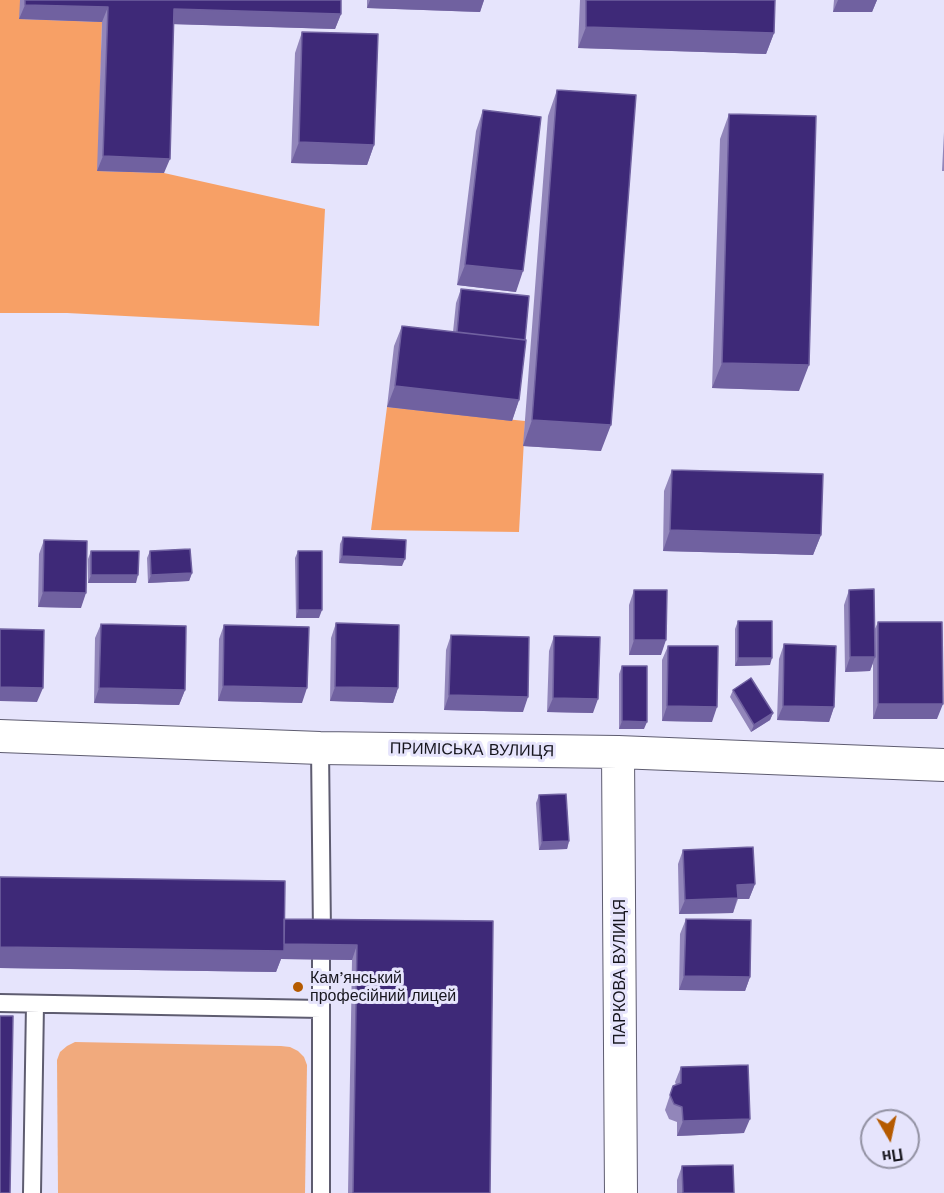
<!DOCTYPE html>
<meta charset="utf-8">
<style>
body{margin:0}
#map{position:relative;width:944px;height:1193px;overflow:hidden;background:#e6e4fc;font-family:"Work Sans",sans-serif}
canvas{display:block}
.north{position:absolute;left:860px;top:1109px;width:60px;height:60px;box-sizing:border-box;background:#e6e4fc;border:2px solid #9392a3;border-radius:50%;rotate:171deg;font-size:16px;font-weight:700;line-height:24px;text-align:center;color:#17161e}
.north::after{content:'';display:block;margin:auto;width:21px;height:27px;background:#b55a00;clip-path:polygon(50% 0,100% 100%,50% 72%,0 100%)}
</style>
<div id="map">
<canvas width="944" height="1193"></canvas>
<div class="north">Пн</div>
</div>
<script>
const c = document.querySelector('canvas').getContext('2d');
c.lineJoin = 'round';
function fill(path, color) { c.fillStyle = color; c.fill(path, 'evenodd'); }
const shape = rows => new Path2D(rows.map(r => 'M' + r).join(''));
function trace(path, color, width, dash) { c.strokeStyle = color; c.lineWidth = width; c.lineCap = dash ? 'butt' : 'round'; c.setLineDash(dash || []); c.stroke(path); }
function write(font, color, halo, rows, align = 'center') {
  c.font = font + ' "Work Sans",sans-serif'; c.lineWidth = 6; c.setLineDash([]); c.textBaseline = 'middle'; c.strokeStyle = halo; c.fillStyle = color; for (const [text, x, y, turn = 0] of rows) {
    c.save(); c.translate(x, y); c.rotate((+turn || 0) * Math.PI / 180); c.textAlign = isNaN(turn) ? turn : align; if (halo) c.strokeText(text, 0, 0); c.fillText(text, 0, 0); c.restore();
  }
}
fill(shape([
 [75,1042,281,1046,290,1047,298,1051,304,1057,307,1065,305,1193,58,1193,57,1060,60,1052,67,1046]
]), '#f1aa7d');
fill(shape([
 [0,0,20,0,20,19,102,22,98,171,164,173,325,209,319,326,67,313,0,313],
 [387,407,525,421,519,532,371,530]
]), '#f7a066');
const service = shape([
 [320,748,322,934],
 [0,1003,321,1009],
 [32,1193,35,1004],
 [321,1193,321,960]
]);
const minor = shape([
 [0,736,320,748,618,752,944,765],
 [618,752,621,1193]
]);
trace(service, '#5e5c70', 20);
trace(minor, '#5e5c70', 34);
trace(service, '#fff', 16);
trace(minor, '#fff', 32);
fill(shape([
 [20,0,341,0,341,14,335,29,174,24,164,173,97,171,102,22,19,19],
 [367,0,484,0,480,12,367,8],
 [580,0,775,0,774,33,766,54,578,48],
 [834,0,877,0,872,12,833,12],
 [302,32,374,145,367,165,291,163,295,53],
 [557,90,601,451,523,446,548,116],
 [483,110,516,292,457,285,476,131],
 [729,114,799,391,712,388,720,139],
 [944,132,944,171,942,171],
 [461,289,519,400,512,421,387,407,394,346,402,326,453,332,456,303],
 [672,470,821,535,813,555,663,551,664,491],
 [343,537,402,566,339,563,340,544],
 [44,540,81,608,38,607,39,554],
 [91,551,136,583,88,583,88,559],
 [150,551,192,573,189,581,148,583,147,558],
 [298,551,319,618,296,618,295,558],
 [634,590,661,655,629,655,629,605],
 [849,590,874,631,878,622,937,719,873,719,873,663,870,671,845,672,844,605],
 [738,621,770,665,735,666,735,629],
 [336,623,398,688,393,703,330,701,331,638],
 [101,624,185,690,179,705,94,703,95,638],
 [224,625,302,703,218,701,219,639],
 [451,635,523,712,444,710,446,650],
 [554,636,593,713,547,712,549,651],
 [784,644,834,707,829,722,777,720,779,659],
 [668,646,712,722,662,721,662,660],
 [622,666,644,729,619,729,619,674],
 [733,690,773,713,770,720,751,732,730,697],
 [539,795,569,841,567,849,539,850,536,803],
 [683,850,755,884,749,899,738,899,733,913,679,914,678,864],
 [0,877,284,919,493,921,490,1193,348,1193,352,960,281,959,276,972,0,968],
 [686,919,750,977,745,991,679,990,680,934],
 [681,1067,744,1133,677,1136,677,1122,669,1119,665,1110,673,1086,676,1085,675,1082],
 [682,1166,734,1193,677,1193,677,1180]
]), '#9286ba');
fill(shape([
 [370,0,484,0,480,12,367,8],
 [838,0,877,0,872,12,833,12],
 [25,5,108,7,102,22,19,19],
 [174,9,341,14,335,29,169,24],
 [586,27,774,33,766,54,578,48],
 [299,142,374,145,367,165,291,163],
 [103,156,170,159,164,173,97,171],
 [465,265,523,271,516,292,457,285],
 [722,363,809,365,799,391,712,388],
 [395,386,519,400,512,421,387,407],
 [532,420,611,425,601,451,523,446],
 [670,530,821,535,813,555,663,551],
 [342,556,405,559,402,566,339,563],
 [192,573,189,581,148,583,151,575],
 [91,575,138,575,136,583,88,583],
 [43,592,86,593,81,608,38,607],
 [298,610,322,610,319,618,296,618],
 [634,640,666,640,661,655,629,655],
 [850,657,875,657,870,671,845,672],
 [738,658,772,658,770,665,735,666],
 [223,686,307,688,302,703,218,701],
 [0,687,43,688,37,702,0,701],
 [335,687,398,688,393,703,330,701],
 [99,688,185,690,179,705,94,703],
 [449,695,528,697,523,712,444,710],
 [553,698,598,699,593,713,547,712],
 [878,704,943,704,937,719,873,719],
 [667,706,717,707,712,722,662,721],
 [783,706,834,707,829,722,777,720],
 [773,713,770,720,751,732,754,725],
 [622,721,647,722,644,729,619,729],
 [569,841,567,849,539,850,542,842],
 [755,884,749,899,737,899,733,913,679,914,685,900,737,885],
 [282,944,357,945,352,960,281,959,276,972,0,968,0,947],
 [684,976,750,977,745,991,679,990],
 [750,1119,744,1133,677,1136,683,1121]
]), '#7061a0');
const building = shape([
 [25,0,341,0,341,14,174,9,170,159,103,156,108,7,25,5,25,0],
 [586,0,775,0,774,33,586,27,586,0],
 [302,32,378,34,374,145,299,142,302,32],
 [557,90,636,95,611,425,532,420,557,90],
 [483,110,541,117,523,271,465,265,483,110],
 [729,114,816,116,809,365,722,363,729,114],
 [461,289,529,296,525,340,457,332,461,289],
 [402,326,526,340,519,400,395,386,402,326],
 [672,470,823,474,821,535,670,530,672,470],
 [343,537,406,540,405,559,342,556,343,537],
 [44,540,87,541,86,593,43,592,44,540],
 [190,549,192,573,151,575,150,551,190,549],
 [91,551,139,551,138,575,91,575,91,551],
 [298,551,322,551,322,610,298,610,298,551],
 [874,589,875,657,850,657,849,590,874,589],
 [634,590,667,590,666,640,634,640,634,590],
 [738,621,772,621,772,658,738,658,738,621],
 [878,622,942,622,943,704,878,704,878,622],
 [336,623,399,625,398,688,335,687,336,623],
 [101,624,186,626,185,690,99,688,101,624],
 [224,625,309,627,307,688,223,686,224,625],
 [0,629,44,630,43,688,0,687,0,629],
 [451,635,529,637,528,697,449,695,451,635],
 [554,636,600,637,598,699,553,698,554,636],
 [784,644,836,646,834,707,783,706,784,644],
 [668,646,718,646,717,707,667,706,668,646],
 [622,666,647,666,647,722,622,721,622,666],
 [751,678,773,713,754,725,733,690,751,678],
 [566,794,569,841,542,842,539,795,566,794],
 [753,847,755,884,737,885,738,898,685,900,683,850,753,847],
 [0,877,285,881,284,951,0,947,0,877],
 [284,919,493,921,490,1193,353,1193,357,945,284,944,284,919],
 [686,919,751,920,750,977,684,976,686,919],
 [0,1016,13,1016,10,1193,0,1193,0,1016],
 [748,1065,750,1119,683,1121,682,1107,674,1104,670,1095,673,1086,681,1083,681,1067,748,1065],
 [733,1165,734,1193,683,1193,682,1166,733,1165]
]);
fill(building, '#3e2978');
trace(building, '#7061a0', 1.5);
for (const [x, y, r, color] of [
 [298,987,6,"#b55a00"]
]) { const dot = new Path2D(); dot.arc(x, y, r, 0, 2 * Math.PI); c.fillStyle = color; c.fill(dot); trace(dot, '#e6e4fc', 2); }
write('16px', '#17161e', '#e6e4fc', [
 ["ПРИМІСЬКА ВУЛИЦЯ",472,750,1],
 ["ПАРКОВА ВУЛИЦЯ",620,972,-90]
]);
write('16px', '#17161e', '#e6e4fc', [
 ["Кам’янський",310,978],
 ["професійний лицей",310,996]
], 'left');
</script>
